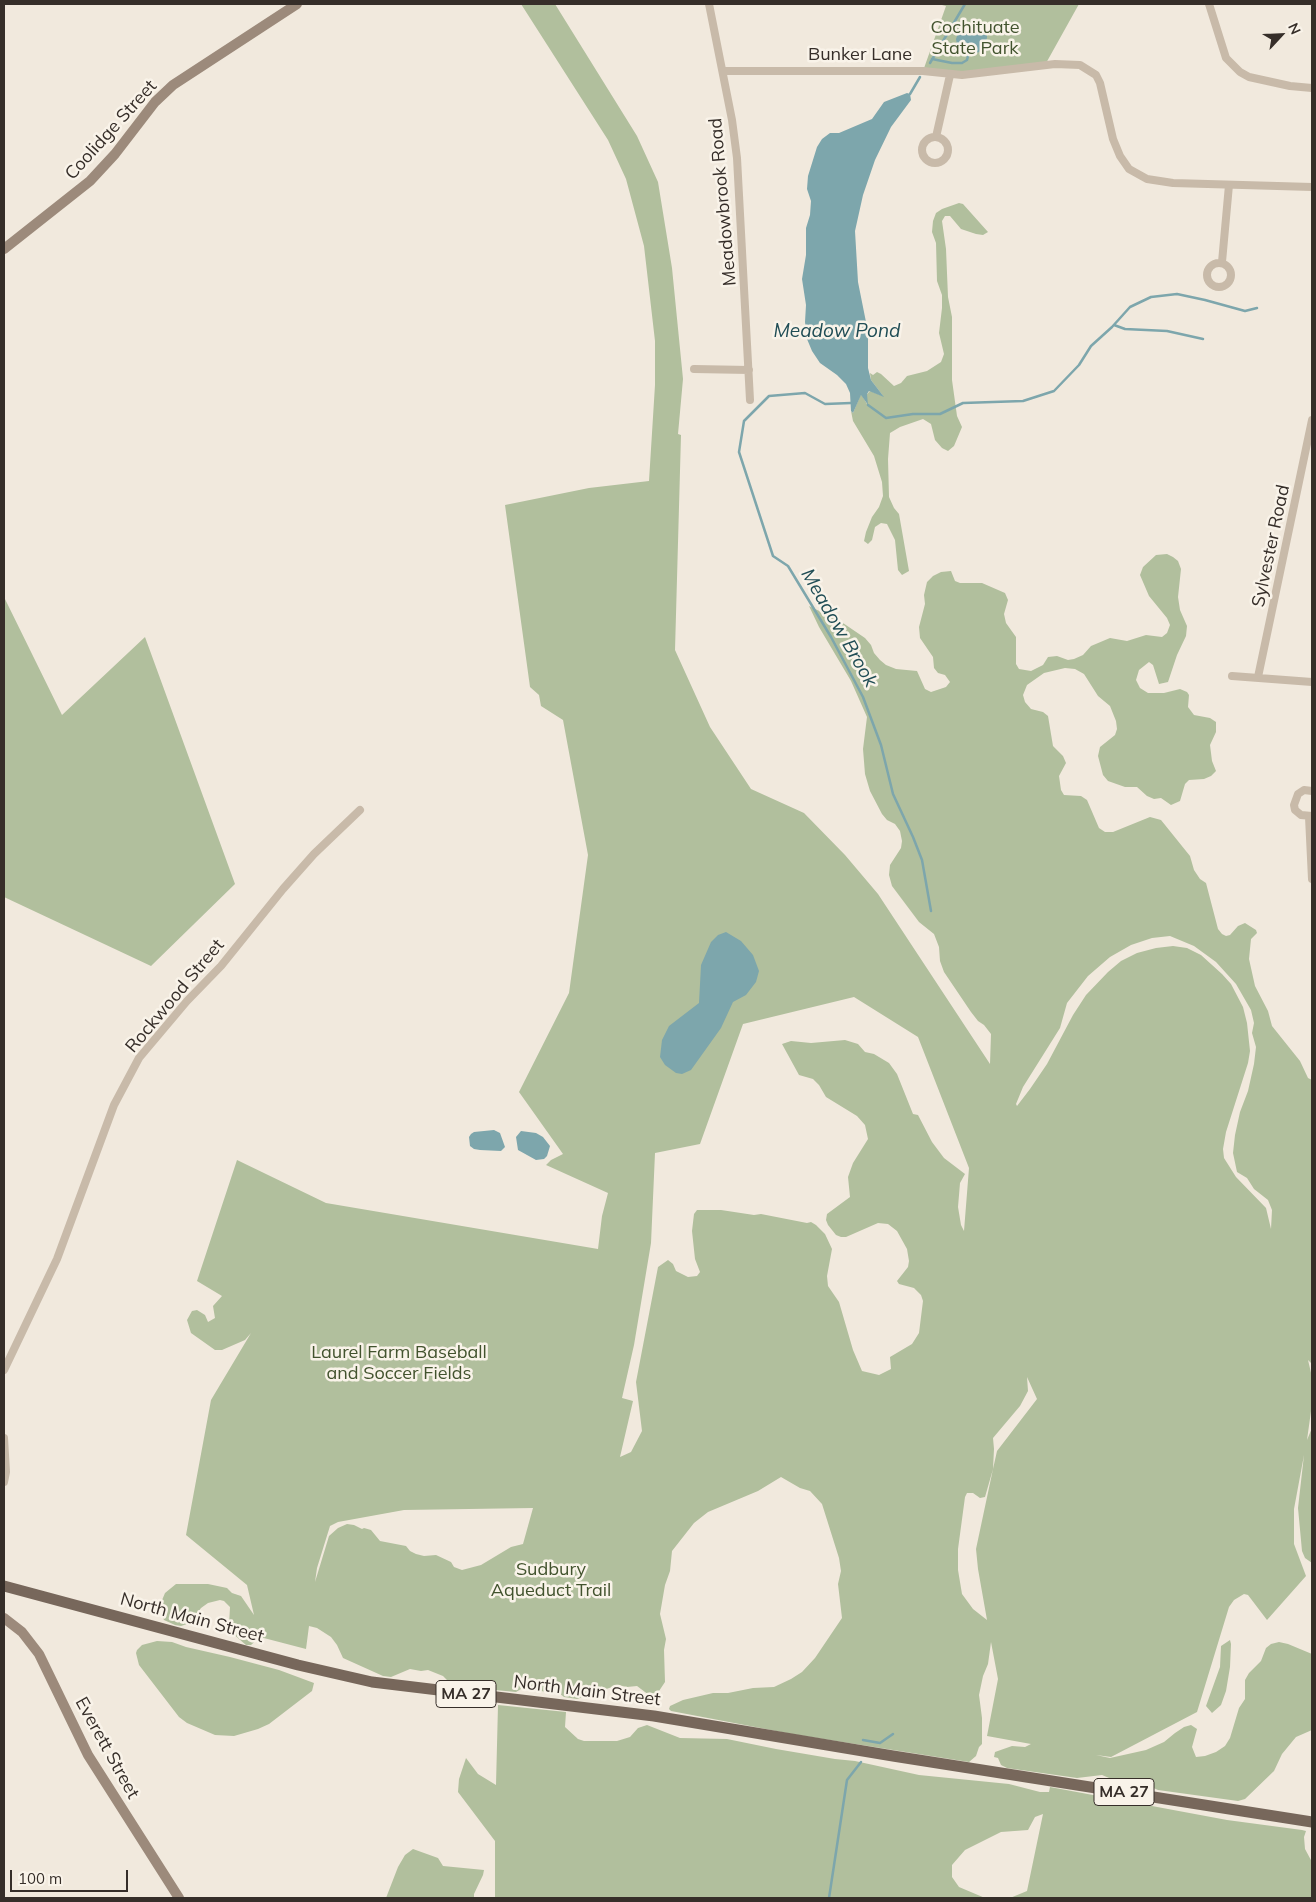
<!DOCTYPE html>
<style>
body{margin:0}
#map{position:relative;width:1316px;height:1902px;overflow:hidden;background:#f1e9dd;font-family:Mulish,sans-serif}
canvas{display:block}
.frame{position:absolute;inset:0;border:5px solid #362e29;pointer-events:none}
.north{position:absolute;left:1256px;top:10px;width:50px;height:50px;-webkit-text-stroke:4px #f9f3e9;paint-order:stroke;rotate:65deg;font-size:14px;font-weight:700;line-height:20px;text-align:center;color:#362e29}
.north::after{content:'';display:block;margin:auto;width:18px;height:22px;background:#362e29;clip-path:polygon(50% 0,100% 100%,50% 72%,0 100%)}
.scale{position:absolute;left:10px;top:1870px;width:118px;height:22px;box-sizing:border-box;border:2px solid #362e29;border-top:0;padding-left:6px;font-size:15px;line-height:18px;white-space:nowrap;color:#362e29;-webkit-text-stroke:4px #f9f3e9;paint-order:stroke}
</style>
<div id="map">
<canvas width="1316" height="1902"></canvas>
<div class="frame"></div>
<div class="north">N</div>
<div class="scale">100 m</div>
</div>
<script>
const c = document.querySelector('canvas').getContext('2d');
c.lineJoin = 'round';
function fill(path, color) { c.fillStyle = color; c.fill(path, 'evenodd'); }
const shape = rows => new Path2D(rows.map(r => 'M' + r).join(''));
function trace(path, color, width, dash) { c.strokeStyle = color; c.lineWidth = width; c.lineCap = dash ? 'butt' : 'round'; c.setLineDash(dash || []); c.stroke(path); }
function write(font, color, halo, rows, align = 'center') {
  c.font = font + ' Mulish,sans-serif'; c.lineWidth = 5; c.setLineDash([]); c.textBaseline = 'middle'; c.strokeStyle = halo; c.fillStyle = color; for (const [text, x, y, turn = 0] of rows) {
    c.save(); c.translate(x, y); c.rotate((+turn || 0) * Math.PI / 180); c.textAlign = isNaN(turn) ? turn : align; if (halo) c.strokeText(text, 0, 0); c.fillText(text, 0, 0); c.restore();
  }
}
fill(shape([
 [521,4,555,4,637,136,658,182,672,268,683,379,678,434,681,435,675,650,710,727,751,789,804,813,845,855,878,894,990,1064,991,1034,984,1025,978,1021,971,1012,944,972,940,961,939,947,934,934,919,922,892,886,889,875,890,865,901,848,902,841,900,831,895,824,887,820,882,814,870,791,865,774,863,749,867,717,851,681,819,627,809,606,840,621,865,638,871,645,874,653,880,660,886,665,896,669,917,671,925,689,931,692,946,687,950,682,945,675,938,673,934,668,933,657,920,638,919,627,925,604,924,595,927,582,933,576,941,572,951,571,955,581,960,583,982,583,1005,593,1008,600,1004,614,1006,623,1016,637,1016,664,1019,669,1031,671,1043,665,1048,657,1057,656,1068,660,1074,659,1083,655,1091,646,1110,638,1127,641,1146,635,1162,637,1167,633,1170,625,1167,618,1149,596,1140,575,1143,567,1156,555,1167,554,1173,557,1178,561,1181,569,1178,597,1180,610,1187,626,1186,636,1177,655,1168,682,1159,684,1153,665,1149,662,1139,670,1136,680,1140,688,1148,693,1164,693,1180,689,1187,692,1189,695,1188,707,1194,715,1210,718,1216,722,1216,732,1210,745,1212,761,1216,771,1211,776,1204,779,1189,780,1185,784,1180,801,1171,805,1161,798,1154,799,1147,796,1137,787,1125,787,1108,781,1103,775,1098,756,1100,747,1115,735,1117,729,1116,721,1110,706,1098,696,1084,674,1075,669,1065,668,1044,673,1027,685,1023,695,1025,702,1031,709,1043,712,1048,716,1053,746,1063,756,1066,763,1059,776,1061,790,1064,795,1081,796,1087,800,1099,828,1105,832,1113,832,1150,817,1161,820,1190,856,1194,870,1200,879,1206,883,1218,929,1222,934,1226,936,1230,935,1238,926,1245,923,1256,930,1257,933,1251,939,1249,959,1255,986,1268,1011,1272,1026,1300,1061,1308,1078,1312,1080,1312,1364,1308,1360,1312,1377,1312,1404,1307,1440,1312,1428,1312,1563,1305,1558,1302,1551,1298,1508,1304,1455,1294,1509,1294,1544,1306,1576,1267,1620,1248,1595,1244,1594,1234,1600,1229,1607,1197,1712,1111,1757,1096,1755,1110,1758,1146,1750,1164,1742,1175,1733,1184,1727,1191,1725,1197,1729,1192,1747,1196,1757,1205,1756,1216,1752,1225,1746,1230,1738,1239,1708,1245,1699,1245,1680,1249,1673,1261,1661,1266,1648,1271,1644,1279,1642,1288,1644,1312,1654,1312,1730,1296,1737,1282,1754,1274,1771,1245,1799,1238,1801,1158,1790,1140,1782,1121,1783,1102,1775,1077,1778,1007,1768,1001,1765,998,1758,994,1757,995,1752,1012,1746,1025,1747,1031,1744,987,1736,998,1679,991,1642,988,1664,983,1676,979,1695,982,1718,982,1744,979,1747,976,1756,969,1762,792,1734,671,1711,669,1709,670,1706,683,1700,713,1693,728,1693,753,1688,774,1687,791,1679,802,1672,815,1658,842,1618,838,1584,841,1571,839,1558,822,1504,810,1491,800,1488,781,1477,758,1491,708,1512,694,1523,672,1551,670,1571,665,1585,660,1614,666,1639,664,1650,665,1682,657,1694,649,1695,637,1686,627,1687,618,1685,577,1699,564,1697,559,1693,521,1689,516,1692,453,1686,443,1676,428,1670,421,1671,410,1669,391,1677,383,1676,343,1658,337,1645,331,1637,317,1628,309,1626,306,1649,260,1637,251,1645,246,1645,232,1633,229,1625,230,1607,224,1601,220,1600,208,1603,201,1608,190,1623,181,1626,175,1625,164,1620,160,1611,160,1605,165,1593,176,1584,208,1584,227,1588,232,1593,241,1596,254,1615,247,1585,186,1535,211,1400,251,1333,245,1340,222,1350,215,1350,191,1333,187,1320,192,1311,197,1310,205,1315,208,1322,215,1318,213,1306,222,1296,197,1281,237,1160,326,1203,598,1249,602,1216,608,1193,546,1165,551,1160,563,1154,519,1092,569,993,588,855,563,720,541,706,539,695,530,687,505,505,589,488,649,481,655,385,655,341,644,246,626,179,608,140],
 [1170,936,1194,946,1216,962,1236,984,1251,1010,1254,1023,1252,1033,1256,1047,1254,1064,1248,1091,1240,1112,1235,1135,1233,1153,1237,1172,1247,1178,1254,1189,1268,1200,1272,1210,1271,1229,1266,1208,1236,1177,1224,1158,1223,1149,1226,1132,1248,1063,1250,1051,1247,1023,1243,1007,1231,984,1222,974,1201,955,1187,948,1173,946,1156,948,1137,953,1121,961,1108,972,1086,995,1073,1015,1047,1064,1030,1089,1017,1106,1016,1104,1023,1087,1060,1028,1067,1003,1088,976,1110,957,1131,945,1152,938],
 [854,997,918,1037,969,1168,964,1231,961,1225,958,1207,960,1183,965,1174,944,1158,932,1142,918,1115,913,1114,897,1074,889,1063,874,1054,865,1052,858,1044,845,1040,811,1043,791,1041,782,1044,799,1075,813,1079,819,1085,826,1097,857,1116,865,1125,868,1139,853,1163,848,1177,850,1197,827,1214,826,1220,828,1225,836,1235,841,1237,846,1237,878,1223,888,1224,897,1231,907,1249,909,1261,908,1267,897,1281,899,1284,914,1288,921,1295,923,1301,919,1333,912,1344,890,1357,891,1369,879,1375,862,1371,853,1350,839,1302,828,1286,827,1276,832,1249,825,1234,816,1225,811,1222,807,1223,761,1214,754,1215,721,1210,697,1210,694,1214,692,1231,695,1259,700,1272,697,1276,688,1277,676,1271,673,1264,668,1260,658,1267,636,1382,642,1431,631,1452,620,1457,633,1401,622,1398,634,1345,651,1243,655,1153,700,1144,743,1024],
 [1027,1377,1037,1399,997,1451,993,1469,994,1449,993,1438,1020,1406,1028,1391],
 [993,1469,976,1549,978,1569,987,1620,973,1609,962,1594,958,1570,958,1549,965,1497,967,1493,973,1493,980,1498,985,1497],
 [533,1508,523,1544,511,1547,481,1565,462,1570,454,1567,451,1562,436,1555,424,1556,416,1554,410,1551,406,1546,380,1541,371,1530,364,1528,362,1529,354,1525,347,1524,338,1528,329,1536,315,1582,317,1568,330,1526,338,1522,404,1510],
 [938,4,1079,4,1045,65,974,74,923,71,946,6],
 [959,203,963,204,988,232,983,235,976,234,961,229,950,216,945,216,942,221,946,249,948,297,952,317,952,380,957,416,962,427,954,446,948,451,942,448,935,440,931,424,923,419,900,427,890,433,888,459,889,497,894,508,899,514,909,571,902,575,898,570,895,540,887,524,881,523,875,527,872,540,868,544,864,541,866,532,872,517,879,507,883,496,882,482,874,456,853,421,851,411,853,413,861,394,867,404,867,394,870,391,883,396,871,380,870,373,873,375,877,372,881,374,894,386,901,383,907,376,927,371,941,362,944,354,939,333,942,308,942,295,937,281,936,243,932,232,933,221,936,213,942,209],
 [4,597,62,715,145,637,235,884,151,966,4,897],
 [1230,1640,1231,1644,1230,1667,1226,1691,1221,1705,1212,1713,1206,1706,1220,1667,1221,1646],
 [157,1641,172,1642,186,1647,230,1657,279,1670,314,1683,312,1691,269,1724,258,1729,234,1736,215,1735,187,1723,179,1717,139,1665,136,1653,137,1650,142,1645],
 [498,1705,566,1712,565,1727,578,1739,584,1741,617,1741,630,1737,638,1728,647,1725,680,1738,727,1739,776,1749,835,1759,855,1761,919,1775,1009,1784,1040,1792,1049,1792,1050,1787,1227,1820,1302,1830,1306,1831,1304,1837,1305,1849,1312,1862,1312,1898,1010,1898,1027,1891,1043,1814,1035,1817,1028,1830,1001,1832,965,1850,952,1865,952,1877,959,1887,985,1898,495,1898,495,1841,458,1792,459,1779,466,1758,478,1774,496,1785],
 [413,1849,438,1858,443,1866,484,1870,483,1875,474,1894,474,1898,386,1898,398,1867,405,1855]
]), '#b1bf9d');
fill(shape([
 [980,25,987,32,987,38,982,50,974,55,961,55,958,51,956,39,958,33,962,29,967,28,977,34,980,33,978,28],
 [907,93,910,94,911,100,891,127,875,160,863,195,855,231,858,282,868,332,868,368,871,380,884,397,869,391,867,394,868,405,861,395,853,413,851,411,850,393,846,384,837,375,820,363,812,351,807,339,805,322,806,305,802,279,806,255,806,228,810,215,811,201,807,189,808,176,817,147,822,139,830,133,839,133,872,119,884,102],
 [726,932,741,941,753,955,759,971,756,982,746,995,733,1002,721,1028,691,1070,682,1074,676,1073,665,1065,660,1057,662,1040,669,1026,699,1003,701,965,711,942,718,935],
 [494,1130,500,1133,505,1147,501,1151,480,1150,474,1149,470,1146,469,1137,471,1134,474,1132],
 [521,1131,536,1133,543,1137,550,1146,547,1156,544,1159,536,1160,518,1150,516,1137]
]), '#7da6ac');
trace(shape([
 [944,42,947,51,958,51],
 [932,59,952,63,962,63,967,60,968,56],
 [930,63,965,4],
 [910,94,920,77],
 [1114,325,1125,329,1167,331,1203,339],
 [851,403,825,404,805,393,769,396,744,421,739,452,773,556,788,566,831,637,863,697,881,745,893,794,913,837,922,860,931,911],
 [868,405,886,418,913,414,940,414,963,403,1023,401,1054,391,1079,365,1091,346,1112,327,1130,307,1151,297,1177,294,1205,300,1245,311,1257,308],
 [863,1740,880,1743,893,1734],
 [829,1898,847,1780,861,1762]
]), '#7da6ac', 2.5);
trace(shape([
 [709,4,732,120,737,158,750,400],
 [1209,4,1226,58,1240,72,1249,77,1290,86,1312,88],
 [723,71,923,71,962,75,1055,64,1080,65,1096,75,1100,83,1113,139,1120,156,1129,169,1147,179,1173,183,1312,187],
 [936,137,950,75],
 '922 150a13 13 0 1 1 26 0a13 13 0 1 1-26 0Z',
 [1222,262,1229,185],
 '1207 275a12 12 0 1 1 24 0a12 12 0 1 1-24 0Z',
 [694,369,749,370],
 [1232,676,1312,682],
 [1258,677,1312,420],
 [1312,791,1304,790,1298,794,1294,805,1295,810,1301,815,1312,816],
 [1309,817,1312,879],
 [4,1370,57,1259,114,1105,139,1058,187,1001,221,966,283,889,314,854,360,810],
 [4,1438,6,1472,4,1482]
]), '#c8baa9', 8);
trace(shape([
 [4,249,90,181,115,154,155,102,173,85,297,4],
 [4,1618,22,1632,39,1654,88,1755,179,1898]
]), '#9c8a7b', 10);
trace(shape([
 [4,1586,298,1665,372,1682,654,1716,893,1756,1312,1822]
]), '#77675b', 11);
for (const [x, y, w] of [
 [466,1694,60],
 [1124,1792,60]
]) { const box = new Path2D(); box.roundRect(x - w / 2, y - 13.5, w, 27, 4); c.fillStyle = '#f9f3e9'; c.fill(box); trace(box, '#362e29', 1); }
write('bold 16px', '#362e29', null, [
 ["MA 27",466,1694],
 ["MA 27",1124,1792]
]);
write('18px', '#42532e', '#f9f3e9', [
 ["Cochituate",975,28],
 ["State Park",975,49],
 ["Laurel Farm Baseball",399,1353],
 ["and Soccer Fields",399,1374],
 ["Sudbury",551,1570],
 ["Aqueduct Trail",551,1591]
]);
write('18px', '#362e29', '#f9f3e9', [
 ["Bunker Lane",860,55],
 ["Coolidge Street",111,130,-48],
 ["Meadowbrook Road",723,202,-95],
 ["Sylvester Road",1271,546,-78],
 ["Rockwood Street",175,996,-50],
 ["North Main Street",192,1618,15],
 ["North Main Street",587,1691,7],
 ["Everett Street",107,1748,61]
]);
write('italic 19px', '#204d55', '#f9f3e9', [
 ["Meadow Pond",837,331],
 ["Meadow Brook",839,628,60]
]);
</script>
